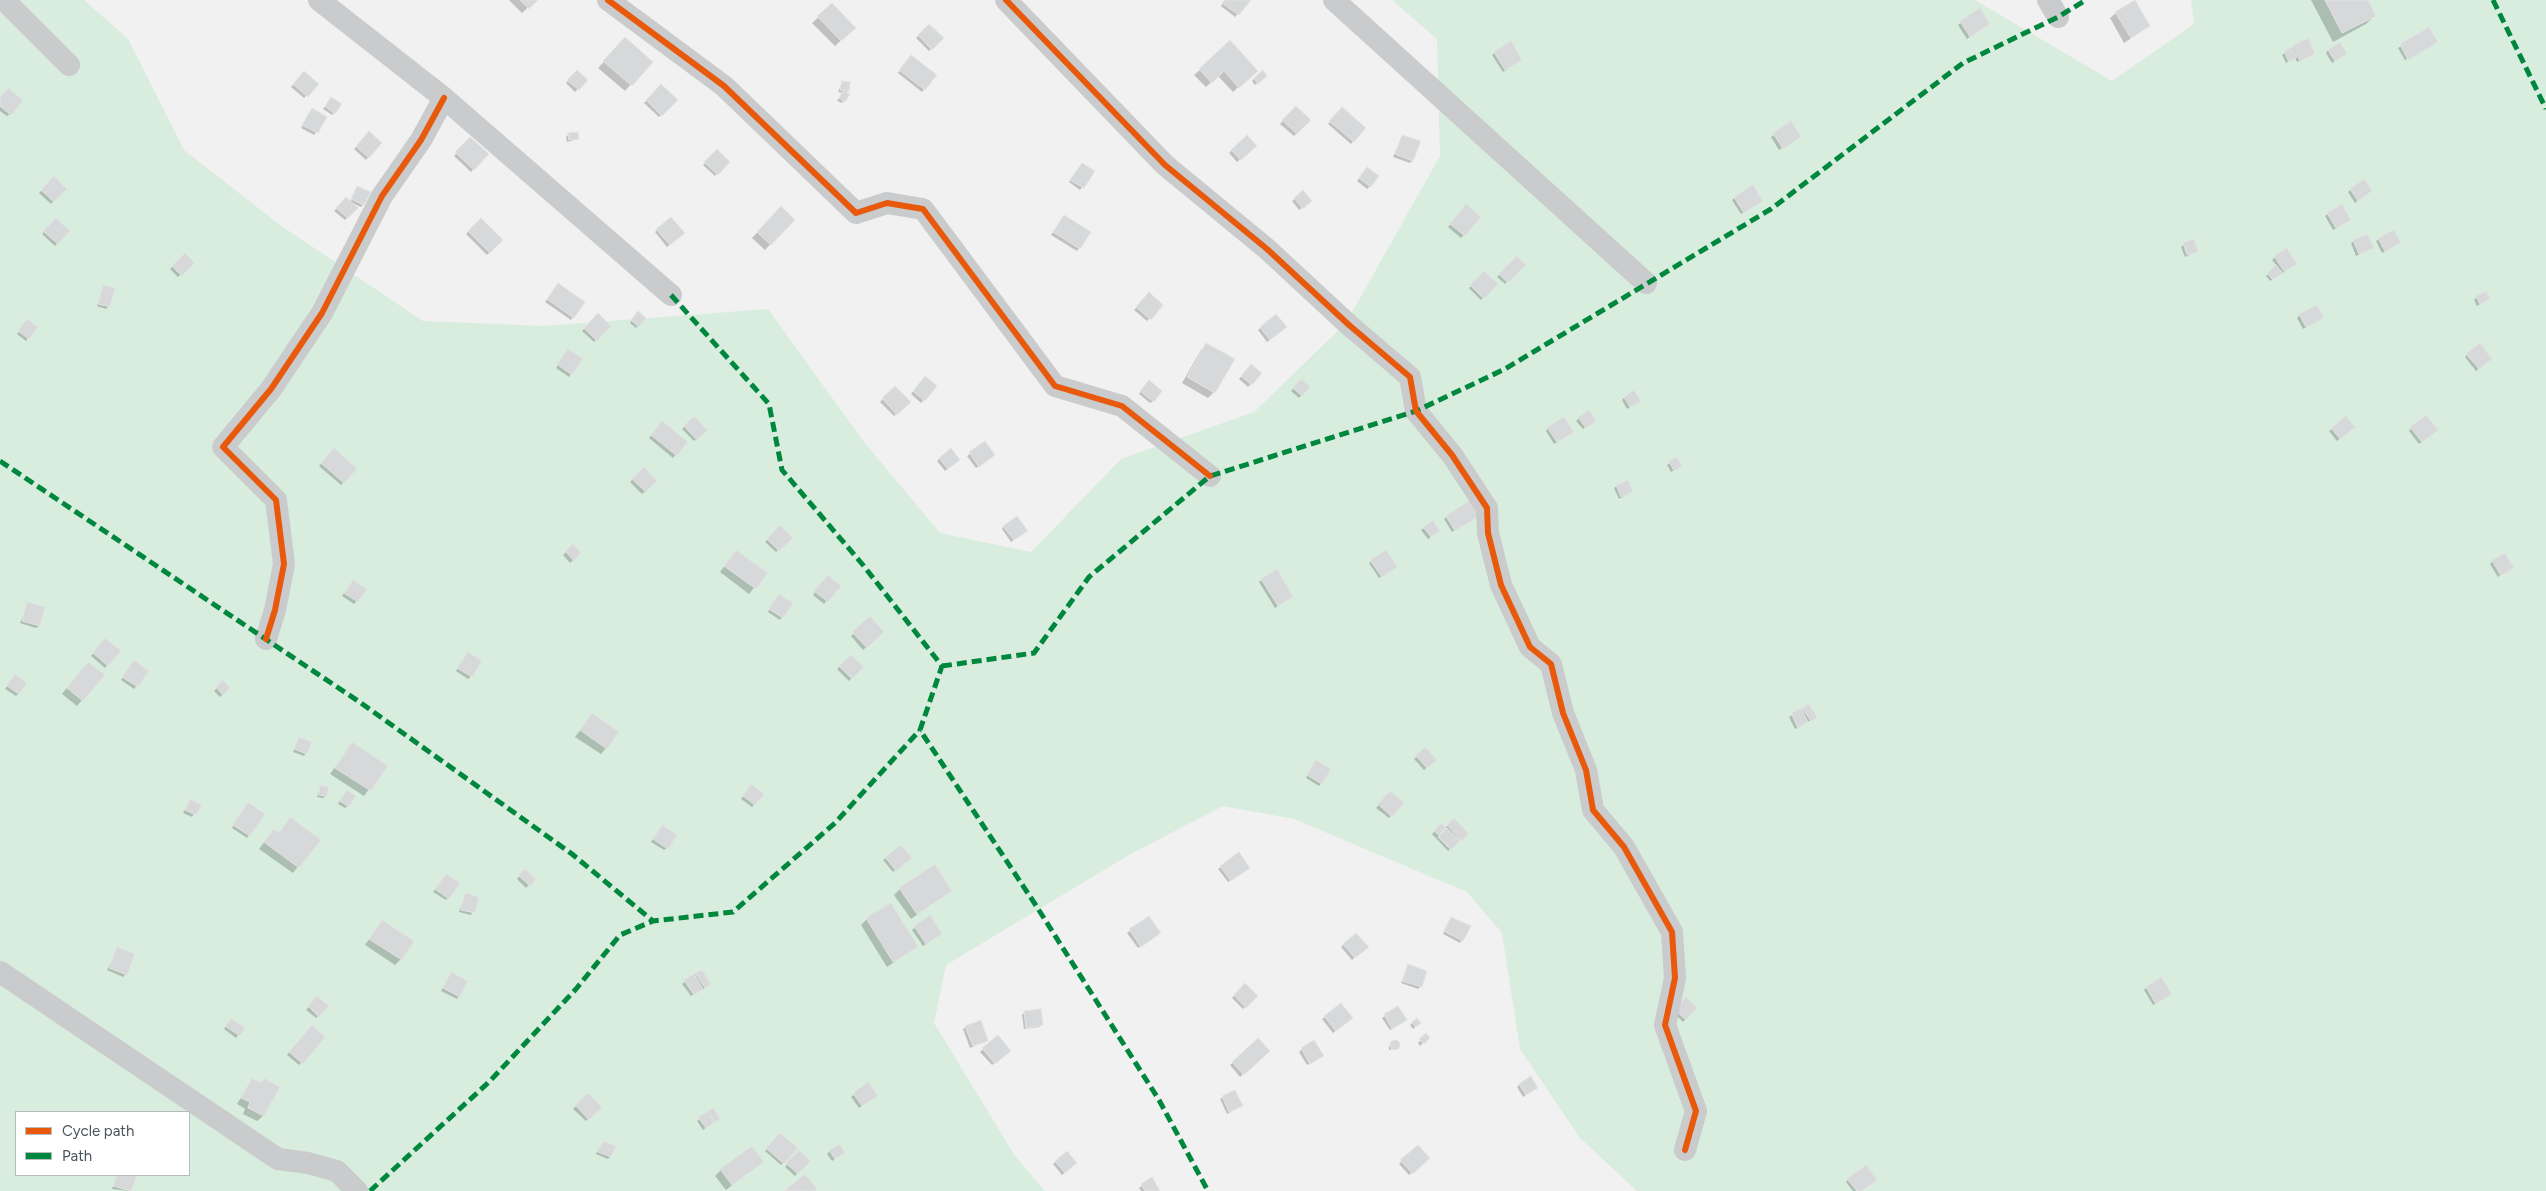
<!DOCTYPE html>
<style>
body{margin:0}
#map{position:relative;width:2546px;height:1191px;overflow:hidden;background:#f1f1f1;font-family:Figtree,sans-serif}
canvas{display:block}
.legend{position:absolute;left:15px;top:1111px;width:175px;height:65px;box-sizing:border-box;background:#fff;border:1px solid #b7bbbd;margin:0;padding:6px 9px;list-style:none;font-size:15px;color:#4a545b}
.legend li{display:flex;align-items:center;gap:10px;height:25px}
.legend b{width:25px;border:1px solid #b7bbbd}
</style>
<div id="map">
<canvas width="2546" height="1191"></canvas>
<ul class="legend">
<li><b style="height:6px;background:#e8590c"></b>Cycle path</li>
<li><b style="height:6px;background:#00873e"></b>Path</li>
</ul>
</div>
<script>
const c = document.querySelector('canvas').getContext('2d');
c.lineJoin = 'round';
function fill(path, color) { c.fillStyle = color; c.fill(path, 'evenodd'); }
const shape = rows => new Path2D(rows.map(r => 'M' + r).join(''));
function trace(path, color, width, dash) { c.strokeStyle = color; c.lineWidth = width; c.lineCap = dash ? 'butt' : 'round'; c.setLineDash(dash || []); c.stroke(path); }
fill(shape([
 [0,0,84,0,128,39,184,150,280,225,423,321,543,326,768,309,864,442,940,533,1031,552,1121,459,1254,412,1346,323,1440,156,1437,39,1392,0,1975,0,2112,81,2194,24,2191,0,2546,0,2546,1191,1637,1191,1580,1138,1520,1049,1502,933,1467,892,1294,819,1223,806,1129,855,946,965,934,1023,1015,1156,1045,1191,0,1191],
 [16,1112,189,1112,189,1175,16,1175]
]), '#d8edde');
fill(shape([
 [509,0,536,0,522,13],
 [1225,0,1249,0,1235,17,1221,6],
 [2311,0,2367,0,2375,15,2366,24,2333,42],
 [832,5,854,28,835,46,812,23],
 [1980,10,1989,24,1967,39,1958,25],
 [2116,13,2149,26,2124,43,2110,18],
 [929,26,942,38,929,51,916,38],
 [2429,29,2436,42,2405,60,2398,48],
 [620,45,651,62,625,91,598,68],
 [2294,46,2313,54,2297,62,2295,57,2286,63,2282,55],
 [2328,50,2346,54,2332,63,2326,53],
 [1495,53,1518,62,1503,72,1492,55],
 [908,59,924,89,922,92,898,73],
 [1200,70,1256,70,1233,92,1218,76,1206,87,1194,75],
 [577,72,586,80,575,92,566,83],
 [1262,72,1263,79,1255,85,1252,81],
 [304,73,317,84,304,98,291,87],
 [842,82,848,90,842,103,837,101,843,93,838,92],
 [661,86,676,100,659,117,644,103],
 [0,98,10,114,7,116,0,111],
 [329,101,334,113,332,115,323,109],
 [1296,107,1309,120,1294,136,1280,124],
 [1342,109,1364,128,1351,144,1328,124],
 [312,110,326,117,314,135,301,128],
 [1791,123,1799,137,1779,150,1771,137],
 [369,133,381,143,366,160,354,149],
 [569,134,578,139,567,142,566,137],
 [1402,136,1412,161,1410,163,1393,157],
 [1247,137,1255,146,1237,162,1229,153],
 [470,138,487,154,471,172,454,156],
 [717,151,728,162,715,176,703,165],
 [1082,164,1093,172,1080,190,1069,182],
 [1365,171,1370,186,1367,189,1357,181],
 [54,178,65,189,51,204,39,193],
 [2364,181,2368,193,2355,203,2348,192],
 [355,190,363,205,361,207,352,203,356,208,345,220,334,211,346,199,350,202],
 [1303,192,1308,203,1299,210,1292,201],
 [1735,198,1759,203,1741,214,1732,200],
 [1466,206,1479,217,1461,238,1448,227],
 [781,208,793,220,765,250,752,238],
 [2328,214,2347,222,2333,230,2325,216],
 [56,219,68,231,55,246,42,234],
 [481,219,501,240,487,255,466,234],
 [1062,219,1079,248,1077,251,1051,235],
 [657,230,681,235,667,247,655,232],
 [2379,239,2400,243,2382,253,2376,241],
 [2354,241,2372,248,2356,256,2351,243],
 [2184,244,2196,252,2185,257,2181,247],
 [185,255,193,263,178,277,170,269],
 [2275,257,2293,266,2270,281,2266,276,2277,266,2272,260],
 [1517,258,1524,265,1505,284,1497,277],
 [1484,273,1496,284,1481,300,1469,288],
 [104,287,109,306,106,309,97,306],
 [556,287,573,317,571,320,545,302],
 [1149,294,1162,305,1147,321,1134,310],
 [2477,297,2488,299,2477,306,2474,300],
 [638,313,645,318,636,328,630,323],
 [598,315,610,326,594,342,582,331],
 [1276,315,1283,330,1267,342,1258,330],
 [2300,315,2320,320,2303,329,2297,318],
 [25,323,28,338,26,341,17,334],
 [1207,344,1214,392,1208,398,1182,383,1201,350],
 [566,353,571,374,569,377,556,368],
 [2467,355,2488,361,2476,371,2465,357],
 [1251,365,1261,373,1248,387,1239,379],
 [922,380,936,386,921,403,911,394],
 [1301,380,1308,387,1299,398,1291,391],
 [1146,385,1153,401,1150,403,1139,394],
 [895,387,909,402,894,416,880,402],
 [1624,398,1639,401,1627,409,1622,400],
 [694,418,706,430,694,441,682,429],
 [1579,418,1592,423,1583,429,1576,421],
 [660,425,686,442,673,458,649,438],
 [1548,428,1570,434,1554,444,1546,431],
 [2411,428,2434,433,2419,444,2409,431],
 [2332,429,2351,430,2337,441,2329,431],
 [985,443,991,458,976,468,967,456],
 [334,450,355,470,341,485,319,466],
 [951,450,956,462,945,471,937,461],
 [1677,459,1678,468,1671,472,1667,465],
 [644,469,656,481,642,494,630,482],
 [1617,486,1632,492,1619,499,1614,488],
 [1478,516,1452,532,1444,519,1447,517],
 [1004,526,1024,533,1011,542,1002,529],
 [780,527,791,538,776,552,765,542],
 [1424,528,1436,533,1428,539,1421,530],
 [573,546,580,553,570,563,563,555],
 [731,558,766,573,749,594,720,572],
 [1371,561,1393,569,1379,578,1369,563],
 [2493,561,2512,568,2498,577,2490,564],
 [825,579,839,586,824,604,813,595],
 [1262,580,1292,597,1275,608,1259,582],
 [353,581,357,601,354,604,342,596],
 [776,598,782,617,780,620,768,612],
 [28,604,39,626,36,628,20,623],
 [870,618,883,632,863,650,851,636],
 [105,640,107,665,105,668,91,656],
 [466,656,471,676,468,679,456,671],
 [851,656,862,667,849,681,837,669],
 [131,664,148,671,134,689,121,680],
 [82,669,82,700,77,706,62,694],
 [12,678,18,694,16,696,5,689],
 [223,682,229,688,220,697,214,691],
 [1803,709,1813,719,1795,729,1789,717],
 [592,715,606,748,601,754,575,737],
 [299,739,306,753,304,756,293,752],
 [353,743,386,766,364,796,330,774],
 [1425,749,1435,760,1424,770,1414,759],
 [1314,764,1321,783,1319,786,1306,778],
 [321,787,326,795,323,798,317,797],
 [749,788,754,805,752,807,741,799],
 [1390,793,1402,803,1389,818,1376,808],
 [344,794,348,806,345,808,338,804],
 [191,800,200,805,192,817,183,813],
 [246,807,249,835,247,838,232,828],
 [1454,820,1467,834,1448,851,1432,834,1441,825,1445,828],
 [285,825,319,840,293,873,259,849,268,837,278,834],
 [660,829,667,848,664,850,651,842],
 [886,858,907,861,893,872,883,860],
 [1221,867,1246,870,1228,882,1218,869],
 [525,870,534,879,526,888,517,879],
 [446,875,448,898,446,900,433,892],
 [900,889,951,890,911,919,894,895],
 [466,894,478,898,471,915,459,912],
 [930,917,938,936,923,946,912,930],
 [1149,917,1157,935,1138,948,1127,933],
 [867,919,916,947,887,967,861,925],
 [382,921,401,959,395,965,365,945],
 [1449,921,1462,940,1460,943,1443,934],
 [1356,934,1365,949,1352,960,1341,947],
 [118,948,126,974,123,977,107,970],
 [1408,966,1421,986,1418,989,1401,983],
 [696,974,707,987,691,996,682,984],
 [449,977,467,982,457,999,441,991],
 [1245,985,1256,996,1243,1009,1232,998],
 [2146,988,2168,996,2153,1005,2144,990],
 [317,998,327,1007,316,1018,306,1010],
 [1397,1008,1403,1023,1390,1030,1382,1018],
 [1696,1008,1683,1022,1673,1012],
 [1025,1012,1042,1025,1039,1027,1024,1029,1022,1015],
 [1325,1017,1348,1021,1333,1033,1322,1019],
 [1417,1019,1420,1023,1413,1029,1410,1025],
 [229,1023,243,1029,236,1038,224,1029],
 [312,1027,324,1038,299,1065,287,1055],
 [966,1027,986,1041,970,1048,963,1029],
 [1426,1035,1428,1038,1420,1046,1418,1043],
 [998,1036,1007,1053,992,1065,980,1052],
 [1258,1040,1268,1051,1240,1077,1230,1065],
 [1396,1041,1398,1047,1389,1050,1389,1046],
 [1302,1049,1319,1058,1307,1065,1299,1052],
 [252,1080,260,1084,264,1080,278,1087,263,1116,257,1121,243,1114,245,1109,237,1104],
 [868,1084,873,1098,859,1108,851,1097],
 [1519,1085,1537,1088,1523,1097,1517,1087],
 [1235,1091,1241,1106,1227,1114,1220,1099],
 [588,1095,600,1107,586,1121,573,1109],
 [709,1112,718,1119,703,1130,697,1121],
 [780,1134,796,1148,781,1165,765,1151],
 [603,1142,610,1157,608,1159,596,1154],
 [1418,1147,1428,1158,1409,1175,1399,1164],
 [830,1151,844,1153,832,1161,827,1154],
 [799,1152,809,1161,795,1176,785,1167],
 [1067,1153,1073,1166,1062,1175,1053,1164],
 [762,1162,726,1190,715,1176,721,1170],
 [117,1175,136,1176,130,1191,112,1189],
 [1151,1179,1159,1191,1141,1191,1139,1188],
 [1848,1180,1861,1191,1853,1191,1846,1182]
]), '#0003');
const building = shape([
 [520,0,538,0,529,9,520,0],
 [1225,0,1251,0,1239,15,1222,3,1225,0],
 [2135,0,2150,26,2131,38,2115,12,2135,0],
 [2325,0,2368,0,2376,16,2342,33,2325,0],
 [832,3,856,28,841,41,817,16,832,3],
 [1980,8,1990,24,1970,37,1960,21,1980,8],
 [929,24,944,38,932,50,918,35,929,24],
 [2429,27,2438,42,2408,60,2400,44,2429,27],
 [625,37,653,62,632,86,603,61,625,37],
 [2308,38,2315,54,2300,61,2293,45,2308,38],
 [1230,40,1258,71,1239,88,1224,71,1212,83,1199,69,1230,40],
 [1511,41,1522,60,1505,70,1494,52,1511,41],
 [2340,42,2347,54,2335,61,2328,50,2340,42],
 [2292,47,2297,57,2289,62,2284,51,2292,47],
 [911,55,937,75,925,90,899,70,911,55],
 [577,70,588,80,579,90,567,80,577,70],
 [1263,70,1267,76,1258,84,1254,78,1263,70],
 [304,71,319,84,308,97,293,84,304,71],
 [842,81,850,82,849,91,840,90,842,81],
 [661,84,678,100,662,116,646,100,661,84],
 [8,88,23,100,11,115,0,106,0,97,8,88],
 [843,91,850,94,845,102,839,98,843,91],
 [331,97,342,104,335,114,325,106,331,97],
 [1296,106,1311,120,1297,134,1282,120,1296,106],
 [1342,107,1366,128,1354,142,1329,121,1342,107],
 [312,108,327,117,318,133,302,125,312,108],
 [1791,121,1801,137,1783,149,1773,133,1791,121],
 [369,131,382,143,369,158,356,146,369,131],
 [578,132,579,139,569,140,568,133,578,132],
 [1247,135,1257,146,1241,160,1231,150,1247,135],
 [1402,135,1421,141,1413,161,1395,154,1402,135],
 [470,137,489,154,474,170,455,152,470,137],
 [717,149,730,162,718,175,704,162,717,149],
 [1082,163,1095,171,1084,188,1070,180,1082,163],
 [1367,167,1379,176,1371,187,1359,178,1367,167],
 [54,176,67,189,54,202,41,190,54,176],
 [2364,179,2372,191,2358,201,2350,189,2364,179],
 [1753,185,1763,201,1744,213,1734,197,1753,185],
 [357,186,371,192,364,205,351,199,357,186],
 [1303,190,1312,201,1303,209,1294,198,1303,190],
 [346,197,358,208,348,218,336,208,346,197],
 [1466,204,1481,217,1465,236,1450,224,1466,204],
 [2342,204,2351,220,2336,228,2327,213,2342,204],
 [781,206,795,220,771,245,757,232,781,206],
 [1064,215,1091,232,1080,249,1053,232,1064,215],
 [671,217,685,233,670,245,656,229,671,217],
 [56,218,70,231,58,244,43,231,56,218],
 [481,218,503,240,490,253,468,231,481,218],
 [2394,230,2401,243,2385,251,2378,238,2394,230],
 [2367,234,2374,248,2359,254,2353,240,2367,234],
 [2194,239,2198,252,2187,255,2183,243,2194,239],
 [2287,248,2297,264,2284,271,2274,256,2287,248],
 [185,253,195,263,182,276,172,266,185,253],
 [1517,256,1526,265,1508,283,1499,274,1517,256],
 [2276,265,2282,272,2273,280,2267,273,2276,265],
 [1484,271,1498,284,1484,299,1470,285,1484,271],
 [558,283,585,302,574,318,547,299,558,283],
 [103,285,115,288,110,307,98,304,103,285],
 [2486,291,2490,299,2480,304,2476,296,2486,291],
 [1149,292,1163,305,1151,320,1136,307,1149,292],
 [2317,305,2324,318,2306,327,2299,314,2317,305],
 [638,311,646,318,639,327,631,320,638,311],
 [598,313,611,326,597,341,584,328,598,313],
 [1276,314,1287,327,1270,340,1260,327,1276,314],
 [27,319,38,327,29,339,18,331,27,319],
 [1206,343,1235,359,1215,393,1187,377,1206,343],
 [2480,343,2492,359,2479,369,2466,354,2480,343],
 [568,349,583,359,572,375,557,364,568,349],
 [1251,364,1262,373,1252,385,1241,376,1251,364],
 [925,376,937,386,925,401,913,391,925,376],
 [1301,379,1310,387,1302,396,1293,388,1301,379],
 [1149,380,1162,391,1154,402,1140,391,1149,380],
 [895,386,911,402,897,415,882,398,895,386],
 [1634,390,1641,401,1630,407,1624,397,1634,390],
 [1589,410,1596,421,1586,428,1578,417,1589,410],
 [2426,415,2438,430,2422,442,2410,427,2426,415],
 [694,416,708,430,697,440,684,426,694,416],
 [2346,416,2355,427,2340,439,2331,428,2346,416],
 [1564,417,1574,432,1557,442,1547,427,1564,417],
 [662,421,688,442,677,456,651,435,662,421],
 [985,441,995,455,979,467,969,452,985,441],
 [334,448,357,469,344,483,321,463,334,448],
 [951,448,960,460,948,469,939,458,951,448],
 [1677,457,1682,466,1674,471,1669,461,1677,457],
 [644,467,657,481,646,492,632,479,644,467],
 [1628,480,1633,492,1621,497,1616,485,1628,480],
 [1472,499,1482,514,1455,531,1446,516,1472,499],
 [1017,516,1028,531,1014,540,1003,526,1017,516],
 [1433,520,1440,531,1431,537,1423,527,1433,520],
 [780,525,793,538,779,551,767,539,780,525],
 [573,544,581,553,574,561,565,551,573,544],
 [736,550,768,573,756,589,724,566,736,550],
 [1386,550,1397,567,1382,577,1370,560,1386,550],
 [2505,553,2514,568,2501,576,2492,560,2505,553],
 [1277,569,1293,597,1278,606,1261,579,1277,569],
 [828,575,841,586,828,602,814,591,828,575],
 [353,580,367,589,358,602,344,593,353,580],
 [779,594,793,603,783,618,769,609,779,594],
 [27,602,45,607,40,626,22,621,27,602],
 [870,616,884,632,867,648,852,632,870,616],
 [105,638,121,651,108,666,93,653,105,638],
 [468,652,482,661,472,677,457,668,468,652],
 [851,655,864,667,852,679,839,666,851,655],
 [134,660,149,671,138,687,122,677,134,660],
 [88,662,105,675,83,701,67,688,88,662],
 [15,674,27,683,19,694,7,686,15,674],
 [223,680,230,688,223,695,216,687,223,680],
 [1809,704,1817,717,1811,721,1802,708,1809,704],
 [1801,708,1808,722,1798,728,1791,713,1801,708],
 [592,713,619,732,607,749,580,730,592,713],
 [299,737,312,742,307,754,294,749,299,737],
 [352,742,388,766,371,791,335,768,352,742],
 [1425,747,1437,760,1427,768,1416,756,1425,747],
 [1316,760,1331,769,1322,784,1307,775,1316,760],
 [751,784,764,794,755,805,743,796,751,784],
 [320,785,329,787,327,796,319,795,320,785],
 [346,790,356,796,349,807,340,801,346,790],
 [1390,791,1404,803,1392,817,1378,804,1390,791],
 [190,799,202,805,196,815,185,810,190,799],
 [248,802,265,814,250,836,233,825,248,802],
 [290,817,321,840,299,868,264,842,274,829,279,833,290,817],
 [1454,818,1469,834,1461,841,1447,825,1454,818],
 [1441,823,1446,828,1439,835,1434,831,1441,823],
 [662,825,677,835,668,849,653,839,662,825],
 [1447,828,1460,841,1451,850,1438,837,1447,828],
 [901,845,912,858,896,871,885,857,901,845],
 [1239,852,1250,868,1231,881,1220,866,1239,852],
 [935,864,952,891,917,914,899,888,935,864],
 [525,869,536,879,530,886,518,875,525,869],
 [446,874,460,883,449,899,435,889,446,874],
 [465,893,479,897,475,913,461,910,465,893],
 [891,903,918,947,893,962,866,918,891,903],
 [930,915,942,934,926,944,914,926,930,915],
 [1149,916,1161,933,1141,947,1129,929,1149,916],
 [1451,917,1471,926,1463,941,1444,931,1451,917],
 [382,920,414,941,402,960,369,939,382,920],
 [1356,933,1369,947,1355,958,1343,944,1356,933],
 [117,947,135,954,127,975,109,968,117,947],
 [1408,964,1427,971,1422,987,1402,981,1408,964],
 [702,970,711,984,705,988,695,973,702,970],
 [451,972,468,981,460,997,443,988,451,972],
 [694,974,703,989,694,995,684,980,694,974],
 [2161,977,2172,994,2156,1004,2146,987,2161,977],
 [1245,983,1258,996,1246,1008,1234,995,1245,983],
 [317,996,329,1006,319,1017,308,1006,317,996],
 [1686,997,1697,1008,1686,1020,1674,1009,1686,997],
 [1341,1003,1353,1018,1336,1031,1324,1016,1341,1003],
 [1398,1006,1407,1020,1392,1029,1384,1014,1398,1006],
 [1041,1009,1043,1025,1026,1028,1024,1011,1041,1009],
 [1417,1018,1421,1023,1416,1027,1412,1022,1417,1018],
 [231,1019,245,1028,240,1036,225,1026,231,1019],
 [981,1020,988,1041,973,1046,965,1026,981,1020],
 [312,1025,325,1037,303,1064,289,1052,312,1025],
 [1426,1033,1430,1038,1424,1044,1419,1039,1426,1033],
 [998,1035,1011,1051,995,1064,982,1048,998,1035],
 [1258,1038,1270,1051,1244,1075,1232,1062,1258,1038],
 [1314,1040,1324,1056,1310,1064,1301,1048,1314,1040],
 '1390 1045a5 5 0 1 1 10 0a5 5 0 1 1-10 0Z',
 [1531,1076,1538,1088,1526,1095,1519,1084,1531,1076],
 [252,1078,261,1083,264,1078,280,1087,264,1116,248,1108,250,1102,241,1098,252,1078],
 [868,1082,878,1096,862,1106,853,1093,868,1082],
 [1235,1090,1243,1106,1229,1112,1222,1096,1235,1090],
 [588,1093,602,1107,589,1120,575,1105,588,1093],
 [713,1108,720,1119,714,1122,708,1111,713,1108],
 [707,1112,714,1123,706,1128,698,1117,707,1112],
 [780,1133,798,1148,784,1164,766,1148,780,1133],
 [603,1141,616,1146,611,1157,598,1152,603,1141],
 [840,1144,845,1153,835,1159,829,1150,840,1144],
 [1418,1145,1430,1158,1413,1174,1400,1160,1418,1145],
 [752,1146,764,1162,732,1185,720,1169,752,1146],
 [799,1150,811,1161,798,1174,786,1163,799,1150],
 [1067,1151,1077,1163,1065,1173,1055,1161,1067,1151],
 [1866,1165,1877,1180,1862,1191,1857,1191,1847,1179,1866,1165],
 [805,1174,817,1189,815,1191,784,1191,805,1174],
 [118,1175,137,1175,131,1191,113,1186,118,1175],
 [1152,1177,1160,1191,1145,1191,1141,1184,1152,1177]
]);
fill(building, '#d7d8d9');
trace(building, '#e2e3e3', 1);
trace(shape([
 [4,0,69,65],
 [319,0,444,98,671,295],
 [608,0,724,86,856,213,887,203,923,209,1055,386,1122,406,1210,476],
 [1006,0,1165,165,1267,249,1349,325,1410,377,1416,411,1452,455,1487,508,1488,533,1501,585,1530,647,1551,664,1563,713,1586,770,1593,810,1624,847,1672,932,1675,978,1665,1025,1696,1111,1685,1150],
 [1334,0,1646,283],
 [2048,0,2058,17],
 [266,639,275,610,284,564,276,500,223,447,271,389,322,313,382,196,421,140,444,98],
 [0,972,278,1159,308,1163,337,1171,357,1191]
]), '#c9cbcc', 22);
trace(shape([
 [2493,0,2546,109],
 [671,295,769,404,782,470,863,565,942,666,920,730,1035,904,1159,1100,1208,1191],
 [0,461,361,703,572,854,653,921],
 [942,666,1034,653,1089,577,1210,476,1416,411,1505,369,1771,209,1963,63,2058,17,2086,0],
 [370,1191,489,1082,576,989,620,935,653,921,733,912,835,823,920,730]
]), '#00873e', 5, [10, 5]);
trace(shape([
 [608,0,724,86,856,213,887,203,923,209,1055,386,1122,406,1210,476],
 [1006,0,1165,165,1267,249,1349,325,1410,377,1416,411,1452,455,1487,508,1488,533,1501,585,1530,647,1551,664,1563,713,1586,770,1593,810,1624,847,1672,932,1675,978,1665,1025,1696,1111,1685,1150],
 [266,639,275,610,284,564,276,500,223,447,271,389,322,313,382,196,421,140,444,98]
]), '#e8590c', 6);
</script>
